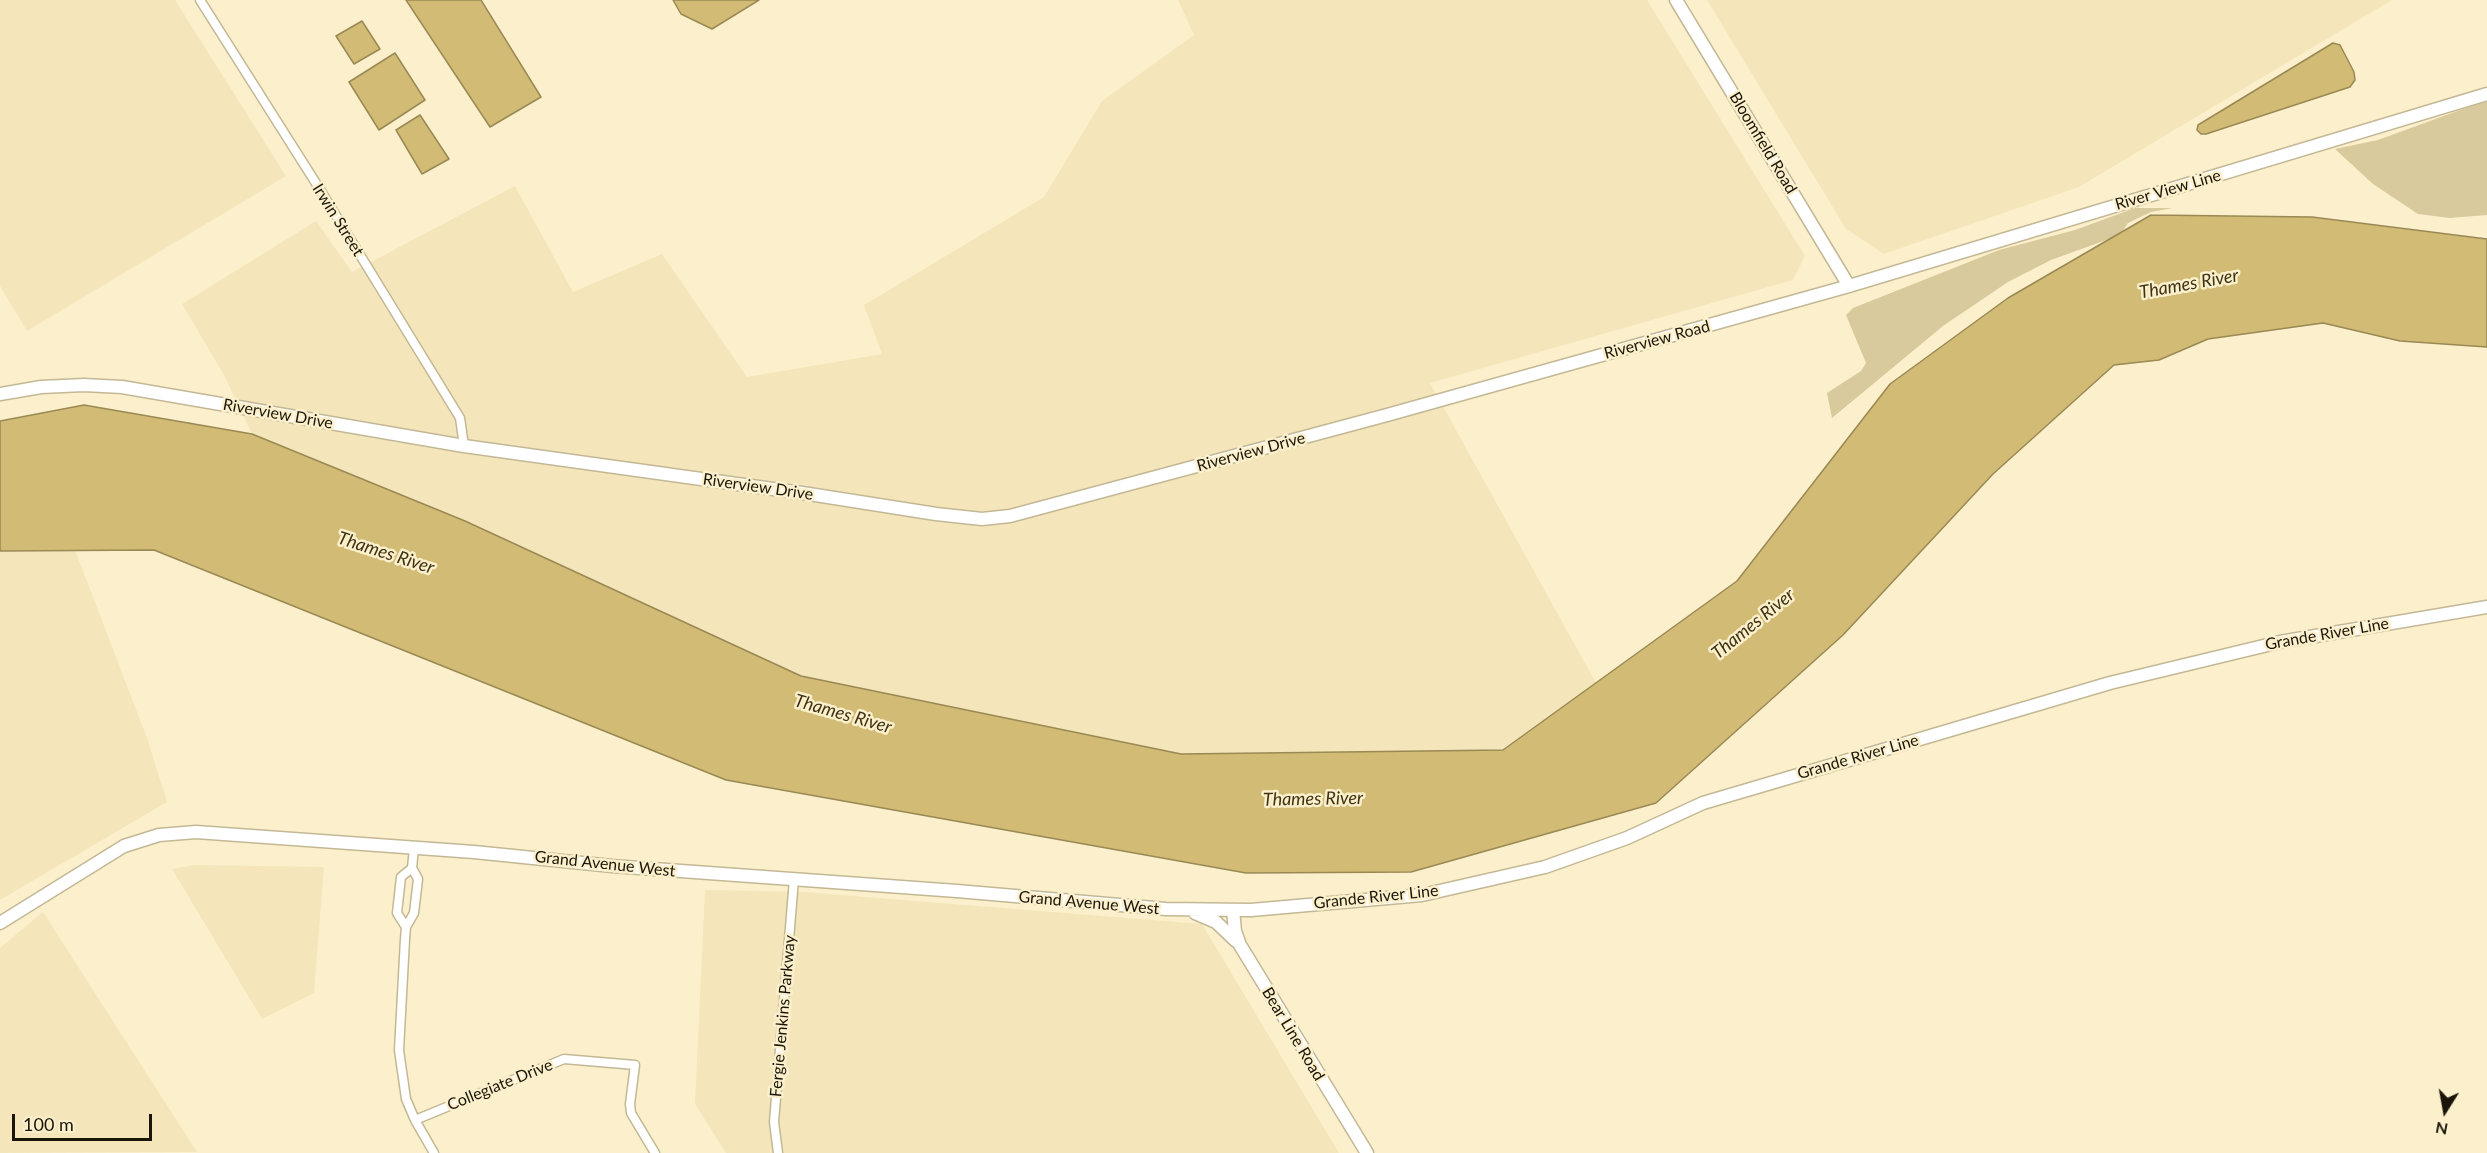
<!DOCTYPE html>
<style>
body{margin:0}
#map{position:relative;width:2487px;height:1153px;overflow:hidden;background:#fcf0cc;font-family:Lato,sans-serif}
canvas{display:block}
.north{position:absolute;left:2415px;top:1081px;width:60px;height:60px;-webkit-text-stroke:4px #fcf0cc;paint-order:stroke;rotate:191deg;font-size:16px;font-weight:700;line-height:24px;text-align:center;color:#191508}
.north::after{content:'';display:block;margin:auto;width:21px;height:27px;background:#191508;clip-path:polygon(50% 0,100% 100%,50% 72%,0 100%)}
.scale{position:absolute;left:12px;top:1114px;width:140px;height:27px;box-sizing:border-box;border:3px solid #191508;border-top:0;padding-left:8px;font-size:18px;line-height:21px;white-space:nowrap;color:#191508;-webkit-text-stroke:4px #fcf0cc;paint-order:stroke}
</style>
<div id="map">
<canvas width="2487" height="1153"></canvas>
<div class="north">N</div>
<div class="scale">100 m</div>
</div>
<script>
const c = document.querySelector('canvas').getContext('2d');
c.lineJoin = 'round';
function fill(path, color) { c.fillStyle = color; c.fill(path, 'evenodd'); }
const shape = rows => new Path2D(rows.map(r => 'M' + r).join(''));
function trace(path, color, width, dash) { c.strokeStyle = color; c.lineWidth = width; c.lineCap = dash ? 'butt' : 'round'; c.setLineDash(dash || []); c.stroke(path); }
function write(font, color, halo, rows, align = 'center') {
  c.font = font + ' Lato,sans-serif'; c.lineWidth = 5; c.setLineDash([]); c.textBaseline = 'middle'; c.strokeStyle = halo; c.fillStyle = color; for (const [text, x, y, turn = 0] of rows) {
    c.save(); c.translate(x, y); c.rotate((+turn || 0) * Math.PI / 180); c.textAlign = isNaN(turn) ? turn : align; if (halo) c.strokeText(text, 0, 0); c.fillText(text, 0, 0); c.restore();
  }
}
fill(shape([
 [0,0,175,0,286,176,27,331,0,286],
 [1178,0,1647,0,1805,256,1793,280,1430,383,1596,683,1503,750,1181,754,801,676,465,521,252,434,224,375,182,304,316,221,352,272,515,186,573,292,662,254,747,377,882,354,864,305,1044,197,1102,101,1194,35],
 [1707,0,2392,0,2079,187,1884,254,1846,229],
 [75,550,147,738,167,802,0,900,0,551],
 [194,865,324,867,314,993,262,1019,172,869],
 [705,890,804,892,1202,924,1339,1153,726,1153,695,1104],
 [43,912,197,1152,0,1153,0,948]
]), '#f4e6ba');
fill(shape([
 [2482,102,2487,102,2487,215,2450,218,2418,214,2373,184,2335,149,2378,140],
 [2135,208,2173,208,2151,212,2128,223,2120,235,2051,260,2008,282,1943,326,1832,418,1827,393,1861,371,1866,363,1846,315,1853,308,1999,250,2075,230]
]), '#d8ca9c');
const water = shape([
 [406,0,481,0,541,97,490,127,406,0],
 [673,0,759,0,712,29,681,14,673,0],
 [362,21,380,49,354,64,336,36,362,21],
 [2333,43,2340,45,2354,72,2355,80,2350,87,2206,134,2201,134,2197,130,2198,125,2333,43],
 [395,53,425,100,379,130,349,82,395,53],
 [420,115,449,159,422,174,396,130,420,115],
 [2151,215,2312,217,2487,239,2487,347,2400,341,2323,323,2208,339,2159,360,2114,365,1993,474,1843,635,1656,803,1411,872,1246,873,726,780,154,550,0,551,0,421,84,405,252,434,465,521,801,676,1181,754,1503,750,1737,581,1890,384,2008,298,2151,215]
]);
fill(water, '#d1bb75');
trace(water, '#9a8954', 1.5);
const minor = shape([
 [200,0,319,188,460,418,464,446],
 [414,848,412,868,418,879,414,913,406,927,405,939,399,1050,406,1099,415,1120,434,1153],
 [406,927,397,913,401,877,412,868],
 [415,1120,564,1059,635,1065,630,1104,631,1113,655,1153],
 [778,1153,774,1122,794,879]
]);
const secondary = shape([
 [1676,0,1849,286],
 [0,394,41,387,84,385,122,387,464,446,809,494,936,514,982,519,1010,516,1387,415,1849,286,2487,94],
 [1233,910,1235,931,1240,945,1367,1153],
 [1195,913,1216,922,1236,941],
 [0,923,124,846,159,835,196,832,474,852,612,866,957,891,1166,909,1251,910,1422,895,1545,867,1627,838,1703,803,2110,683,2280,642,2487,607]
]);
trace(minor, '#c3b895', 11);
trace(secondary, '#c3b895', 15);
trace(minor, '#fff', 8);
trace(secondary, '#fff', 12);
write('16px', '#191508', '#fcf0cc', [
 ["Bloomfield Road",1763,143,59],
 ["River View Line",2168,190,-16],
 ["Irwin Street",338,220,58],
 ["Riverview Road",1657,340,-15],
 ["Riverview Drive",278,414,10],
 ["Riverview Drive",1251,452,-15],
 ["Riverview Drive",758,487,8],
 ["Grande River Line",2327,634,-10],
 ["Grande River Line",1858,757,-16],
 ["Grand Avenue West",605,864,6],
 ["Grande River Line",1376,897,-6],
 ["Grand Avenue West",1089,903,5],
 ["Fergie Jenkins Parkway",783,1016,-85],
 ["Bear Line Road",1293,1034,59],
 ["Collegiate Drive",500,1085,-22]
]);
write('italic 18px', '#3d3314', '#fcf0cc', [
 ["Thames River",2189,284,-10],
 ["Thames River",386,553,18],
 ["Thames River",1753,624,-39],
 ["Thames River",843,714,16],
 ["Thames River",1313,799,-1]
]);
</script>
